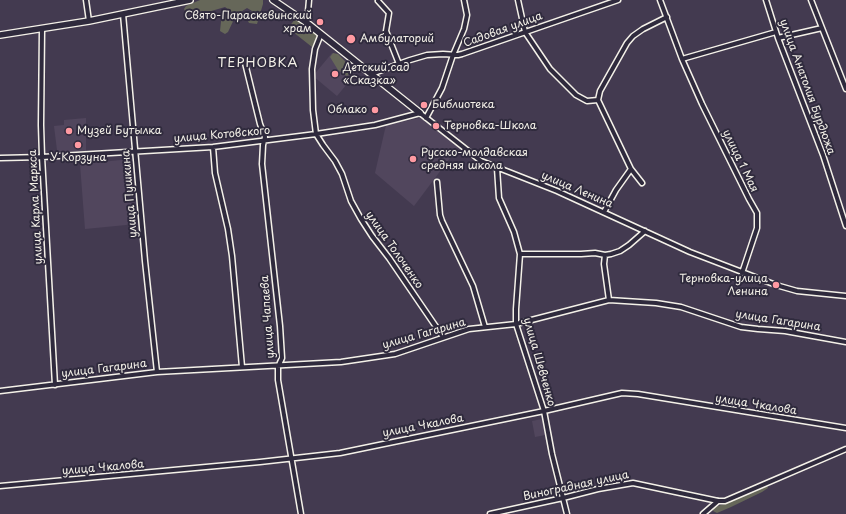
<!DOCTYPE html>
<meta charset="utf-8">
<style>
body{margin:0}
canvas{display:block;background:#433a50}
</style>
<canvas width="846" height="514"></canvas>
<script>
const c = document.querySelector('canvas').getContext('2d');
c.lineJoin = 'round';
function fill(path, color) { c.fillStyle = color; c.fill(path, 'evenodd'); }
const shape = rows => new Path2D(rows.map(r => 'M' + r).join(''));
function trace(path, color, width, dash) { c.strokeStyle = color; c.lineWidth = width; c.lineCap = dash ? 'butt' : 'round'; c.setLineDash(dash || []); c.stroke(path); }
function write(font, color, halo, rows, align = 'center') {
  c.font = font + ' "Playpen Sans",sans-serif'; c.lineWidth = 4; c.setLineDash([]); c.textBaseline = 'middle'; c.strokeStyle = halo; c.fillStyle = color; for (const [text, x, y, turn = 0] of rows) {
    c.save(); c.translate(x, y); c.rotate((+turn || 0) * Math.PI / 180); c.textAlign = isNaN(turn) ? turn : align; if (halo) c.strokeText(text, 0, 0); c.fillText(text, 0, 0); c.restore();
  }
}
fill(shape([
 [332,53,356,73,337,96,313,76],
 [86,118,86,151,62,152,57,150,54,126,64,125,64,120],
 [421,118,459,146,414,206,375,173,386,125],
 [131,159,136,224,85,229,80,164],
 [542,419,545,435,535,437,532,421]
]), '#51465d');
fill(shape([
 [200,0,263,0,263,4,257,24,249,23,247,19,252,11,247,8,236,15,228,32,225,34,220,31,222,12,229,10,225,7,201,14,186,13,184,9,186,6],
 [296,18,318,35,312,47,288,28],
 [333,53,338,54,350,66,350,73,347,76,338,70,330,57],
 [767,486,768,488,762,492,731,507,717,513,713,511,714,508,718,506,724,504,761,487]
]), '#666759');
const street = shape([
 [86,0,89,21],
 [518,0,525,32,550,69,576,95,587,101,598,100],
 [660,0,682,59,702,104,749,199,757,213,757,228,742,273],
 [766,0,778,38,823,155,846,226],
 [811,0,846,89],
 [378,1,389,13,386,31,399,64],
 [123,14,145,261,157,372],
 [307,23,309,0],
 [42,29,41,125,42,157,55,385],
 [321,34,315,49,312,69,313,110,316,134,323,145,335,161,342,174,351,201,361,219,372,236,389,258,443,337],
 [778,38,822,28],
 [682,59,776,32],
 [245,63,260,124,265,137,263,145,262,164,280,326,282,358,278,367,278,380,301,514],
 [371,74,410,60,427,55,443,54,458,55,462,54,618,0],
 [426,118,442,88,453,55,464,29,467,15,464,0],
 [213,147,215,173,228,229,232,256,242,367],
 [0,158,42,157,213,147,316,134,375,125,420,113,481,161,557,191,690,252,776,285,797,291,846,296],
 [497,168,499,198,514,232,520,254,516,309,516,324,544,411,552,454,567,514],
 [631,169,642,183],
 [437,182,440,215,442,221,473,286,485,327],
 [604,212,616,190,631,169,598,100,600,91,627,43,633,36,643,29,667,17],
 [520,254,581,254,595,253,605,255,611,254,620,251,629,245,645,231],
 [605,255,604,264,609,300],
 [0,391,157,372,341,362,395,354,469,329,516,324,609,300,656,303,681,307,741,327,758,329,785,331,846,342],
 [0,486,260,462,340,453,544,411,622,393,638,394,846,428],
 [490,514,563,498,598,489,633,483,718,501,725,501,846,449],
 [703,514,718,501]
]);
const secondary = shape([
 [273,0,307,23,420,113],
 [0,35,89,21,190,0]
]);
trace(street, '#f4f1e8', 7);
trace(secondary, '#f4f1e8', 8);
trace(street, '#2f2a3d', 4);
trace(secondary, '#2f2a3d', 5.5);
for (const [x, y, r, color] of [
 [320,22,4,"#ff9aa2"],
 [351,39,5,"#ff9aa2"],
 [335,74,4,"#ff9aa2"],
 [424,105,4,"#ff9aa2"],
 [375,110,4,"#ff9aa2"],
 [436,126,4,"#ff9aa2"],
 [69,131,4,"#ff9aa2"],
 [78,145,4,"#ff9aa2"],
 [413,159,4,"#ff9aa2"],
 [776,285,4,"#ff9aa2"]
]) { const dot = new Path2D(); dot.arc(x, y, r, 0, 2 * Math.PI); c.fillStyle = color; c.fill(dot); trace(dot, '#2f2a3d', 1.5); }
write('11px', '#f4f1e8', '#2f2a3d', [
 ["Свято-Параскевинский",312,16,"right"],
 ["храм",312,29,"right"],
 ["Амбулаторий",360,39],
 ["Детский сад",343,68],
 ["«Сказка»",343,81],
 ["Библиотека",432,105],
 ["Облако",367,110,"right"],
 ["Терновка-Школа",444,126],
 ["Музей Бутылка",77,131],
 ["Русско-молдавская",421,153],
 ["средняя школа",421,166],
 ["У Корзуна",78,158,"center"],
 ["Терновка-улица",768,279,"right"],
 ["Ленина",768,292,"right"]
], 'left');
write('11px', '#f4f1e8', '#2f2a3d', [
 ["Садовая улица",503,30,-20],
 ["улица Анатолия Бурдюжа",807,87,70],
 ["улица Котовского",222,135,-5],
 ["улица 1 Мая",740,161,64],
 ["улица Ленина",577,190,23],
 ["улица Пушкина",130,194,-95],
 ["улица Карла Маркса",36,207,-93],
 ["улица Толоченко",394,250,55],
 ["улица Чапаева",268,317,-94],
 ["улица Гагарина",778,321,9],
 ["улица Гагарина",424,334,-16],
 ["улица Шевченко",539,362,74],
 ["улица Гагарина",104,369,-7],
 ["улица Чкалова",756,405,9],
 ["улица Чкалова",423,426,-11],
 ["улица Чкалова",103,468,-5],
 ["Виноградная улица",576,486,-12]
]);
c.letterSpacing = '1px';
write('13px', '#f4f1e8', '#2f2a3d', [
 ["ТЕРНОВКА",258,63]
]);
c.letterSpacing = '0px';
</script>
